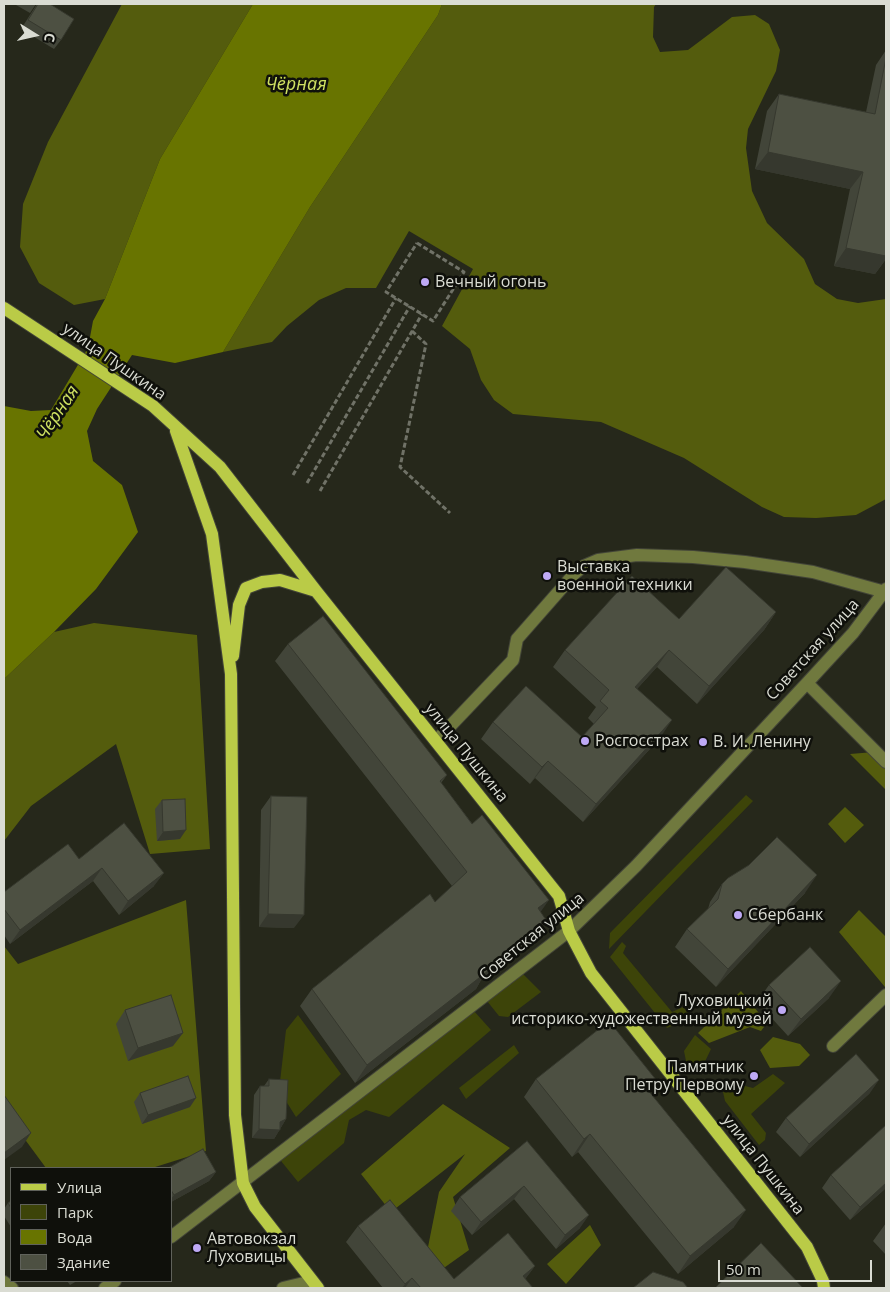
<!DOCTYPE html>
<meta charset="utf-8">
<style>
body{margin:0}
#map{position:relative;width:890px;height:1292px;overflow:hidden;background:#26281b;font-family:"Open Sans",sans-serif}
canvas{display:block}
.frame{position:absolute;inset:0;border:5px solid #dadcd3;pointer-events:none}
.legend{position:absolute;left:10px;top:1167px;width:162px;height:115px;box-sizing:border-box;background:#0f100b;border:1px solid #60625b;margin:0;padding:6px 9px;list-style:none;font-size:15px;color:#dadcd3}
.legend li{display:flex;align-items:center;gap:10px;height:25px}
.legend b{width:25px;border:1px solid #60625b}
.north{position:absolute;left:10px;top:10px;width:50px;height:50px;-webkit-text-stroke:4px #0f100b;paint-order:stroke;rotate:100deg;font-size:14px;font-weight:700;line-height:20px;text-align:center;color:#dadcd3}
.north::after{content:'';display:block;margin:auto;width:18px;height:22px;background:#dadcd3;clip-path:polygon(50% 0,100% 100%,50% 72%,0 100%)}
.scale{position:absolute;left:718px;top:1260px;width:154px;height:22px;box-sizing:border-box;border:2px solid #dadcd3;border-top:0;padding-left:6px;font-size:15px;line-height:18px;white-space:nowrap;color:#dadcd3;-webkit-text-stroke:4px #0f100b;paint-order:stroke}
</style>
<div id="map">
<canvas width="890" height="1292"></canvas>
<div class="frame"></div>
<ul class="legend">
<li><b style="height:6px;background:#bacb47"></b>Улица</li>
<li><b style="height:14px;background:#3d4409"></b>Парк</li>
<li><b style="height:14px;background:#687400"></b>Вода</li>
<li><b style="height:14px;background:#4d5042"></b>Здание</li>
</ul>
<div class="north">С</div>
<div class="scale">50 m</div>
</div>
<script>
const c = document.querySelector('canvas').getContext('2d');
c.lineJoin = 'round';
function fill(path, color) { c.fillStyle = color; c.fill(path, 'evenodd'); }
const shape = rows => new Path2D(rows.map(r => 'M' + r).join(''));
function trace(path, color, width, dash) { c.strokeStyle = color; c.lineWidth = width; c.lineCap = dash ? 'butt' : 'round'; c.setLineDash(dash || []); c.stroke(path); }
function write(font, color, halo, rows, align = 'center') {
  c.font = font + ' "Open Sans",sans-serif'; c.lineWidth = 5; c.setLineDash([]); c.textBaseline = 'middle'; c.strokeStyle = halo; c.fillStyle = color; for (const [text, x, y, turn = 0] of rows) {
    c.save(); c.translate(x, y); c.rotate((+turn || 0) * Math.PI / 180); c.textAlign = isNaN(turn) ? turn : align; if (halo) c.strokeText(text, 0, 0); c.fillText(text, 0, 0); c.restore();
  }
}
fill(shape([
 [746,795,753,801,609,949,610,933],
 [622,942,626,946,623,953,672,1012,683,1007,689,1014,681,1022,667,1028,610,957],
 [523,974,541,992,508,1017,499,1016,487,1001],
 [474,1011,491,1030,389,1117,366,1110,349,1120,344,1143,298,1182,277,1156],
 [298,1015,341,1074,296,1117,279,1090,286,1030],
 [695,1035,711,1049,700,1072,686,1061,684,1051],
 [514,1045,519,1053,466,1099,459,1088],
 [773,1074,785,1083,751,1114,766,1133,765,1140,759,1145,725,1101,723,1092,734,1081,741,1085,753,1088]
]), '#3d4409');
fill(shape([
 [122,4,253,4,160,159,105,299,74,305,39,283,20,247,23,204,48,142],
 [442,4,656,4,654,7,653,37,660,52,688,50,732,17,755,15,769,24,780,50,776,71,748,129,746,148,752,191,767,223,804,259,815,284,837,299,858,303,886,299,886,499,856,515,816,518,784,517,762,507,684,458,601,422,513,414,494,400,481,380,470,349,442,326,473,269,409,231,376,288,346,288,319,300,287,326,272,342,223,352,310,207,438,15],
 [94,623,197,635,210,849,150,854,116,744,31,806,4,841,4,679,54,632],
 [886,751,886,790,850,754],
 [845,807,864,825,845,843,828,824],
 [186,900,206,1151,152,1168,46,1168,4,1111,4,946,18,964],
 [859,910,886,937,885,987,839,932],
 [741,991,767,1023,761,1031,750,1027,709,1043,698,1033],
 [773,1037,800,1044,810,1055,799,1066,770,1068,760,1050],
 [443,1104,510,1148,453,1197,469,1250,434,1275,427,1252,439,1192,465,1154,391,1212,361,1174],
 [590,1225,601,1245,566,1284,547,1264]
]), '#545c0d');
fill(shape([
 [253,4,442,4,438,15,310,207,223,352,175,363,132,355,97,409,87,431,93,461,122,485,138,532,96,589,54,632,4,679,4,406,31,411,51,410,88,348,93,321,105,299,160,159]
]), '#687400');
const minor = shape([
 [807,683,886,762],
 [436,741,513,660,517,639,575,573,584,566,598,560,637,555,693,557,745,562,813,572,885,592],
 [833,1046,886,995],
 [171,1237,569,931,636,866,807,683,853,633,886,589],
 [4,1282,12,1288],
 [105,1288,115,1281],
 [283,1288,312,1281]
]);
const major = shape([
 [4,308,153,406,220,467,316,591,559,896,569,931,591,973,807,1247,823,1281,824,1288],
 [176,431,212,534,231,674,235,1115,243,1183,255,1207,318,1288],
 [233,656,239,605,246,588,262,582,280,580,316,591]
]);
trace(minor, '#434538', 14);
trace(major, '#434538', 14);
trace(shape([
 [417,243,464,272,433,321,386,292,417,243],
 [412,331,426,344,400,467,450,513],
 [293,475,396,298],
 [307,483,410,306],
 [320,491,422,314]
]), '#707267', 3, [5, 2.5]);
trace(minor, '#70793e', 12);
trace(major, '#bacb47', 12);
fill(shape([
 [17,4,36,4,30,13,16,5],
 [37,4,50,4,61,40,54,49,21,29],
 [886,50,886,259,875,274,834,266,850,189,755,169,767,111,779,94,866,112,876,65],
 [776,612,764,630,697,704,657,667,637,689,660,738,583,822,535,778,530,784,481,739,493,722,582,737,594,724,588,718,596,707,553,667,565,650,679,619],
 [288,644,447,775,441,783,546,920,533,937,481,980,476,989,355,1083,300,1006,312,989,435,902,452,886,275,661],
 [271,796,294,928,259,927,261,810],
 [162,800,180,839,157,841,155,809],
 [79,859,154,886,119,915,93,881,10,944,4,935,4,892],
 [722,884,805,893,716,987,675,947,687,929,708,909,710,902],
 [769,985,829,998,788,1036,757,1002],
 [125,1010,173,1046,128,1061,116,1024],
 [269,1079,286,1119,274,1139,252,1138,254,1095,260,1086,264,1086],
 [536,1079,657,1081,649,1091,734,1227,678,1274,578,1152,572,1157,524,1097],
 [140,1093,190,1107,142,1124,134,1102],
 [870,1093,800,1157,776,1132,786,1118],
 [886,1125,886,1188,850,1220,822,1188,831,1175],
 [527,1141,580,1228,556,1249,514,1199,472,1235,451,1211,460,1197],
 [171,1168,216,1172,209,1181,171,1202],
 [11,1201,11,1227,4,1216,4,1209,8,1203],
 [886,1223,886,1255,873,1241],
 [358,1226,454,1279,535,1266,525,1279,533,1288,383,1288,346,1242],
 [67,1281,77,1281,70,1285]
]), '#424539');
fill(shape([
 [768,152,863,172,850,189,755,169],
 [846,248,886,256,886,259,875,274,834,266],
 [776,612,764,630,697,704,709,686],
 [669,650,657,667,623,704,635,687],
 [672,720,660,738,583,822,596,804],
 [548,761,535,778,530,784,542,767],
 [186,830,180,839,157,841,163,832],
 [102,868,93,881,10,944,20,930],
 [164,873,154,886,119,915,128,901],
 [817,875,805,893,716,987,728,969],
 [549,900,537,917,538,908],
 [268,914,304,915,294,928,259,927],
 [546,920,533,937,481,980,476,989,355,1083,367,1065,486,969],
 [841,981,829,998,788,1036,801,1019],
 [183,1033,173,1046,128,1061,138,1048],
 [879,1080,870,1093,800,1157,809,1144],
 [657,1081,644,1098,647,1089],
 [196,1098,190,1107,142,1124,148,1115],
 [286,1119,274,1139,252,1138,259,1129,280,1122],
 [31,1133,22,1147,4,1160,4,1153],
 [590,1134,578,1152,572,1157,584,1139],
 [216,1172,209,1181,171,1202,171,1199,174,1195],
 [886,1183,886,1188,850,1220,860,1207],
 [524,1186,514,1199,472,1235,481,1222],
 [746,1210,734,1227,678,1274,690,1256],
 [589,1215,580,1228,556,1249,565,1235],
 [535,1266,523,1282,523,1276],
 [412,1278,405,1288,402,1288,405,1284]
]), '#36382e');
const building = shape([
 [38,4,50,4,74,19,61,40,28,20,38,4],
 [886,58,886,256,846,248,863,172,768,152,779,94,875,114,886,58],
 [726,567,776,612,709,686,669,650,635,687,672,720,596,804,548,761,542,767,493,722,526,686,582,737,608,708,600,701,609,690,565,650,632,576,679,619,726,567],
 [323,616,447,775,440,781,472,824,482,815,549,900,538,908,546,920,486,969,488,971,367,1065,312,989,430,894,435,902,467,872,288,644,323,616],
 [271,796,307,797,304,915,268,914,271,796],
 [185,799,186,830,163,832,162,800,185,799],
 [124,823,164,873,128,901,102,868,20,930,4,909,4,892,68,844,79,859,124,823],
 [777,837,817,875,728,969,687,929,718,899,722,884,728,878,749,865,777,837],
 [810,947,841,981,801,1019,769,985,810,947],
 [171,995,183,1033,138,1048,125,1010,171,995],
 [609,1021,657,1081,647,1089,746,1210,690,1256,590,1134,584,1139,536,1079,609,1021],
 [856,1054,879,1080,809,1144,786,1118,856,1054],
 [188,1076,196,1098,148,1115,140,1093,188,1076],
 [269,1079,288,1080,286,1119,280,1122,280,1130,259,1129,260,1086,269,1086,269,1079],
 [4,1095,31,1133,4,1153,4,1095],
 [886,1125,886,1183,860,1207,831,1175,886,1125],
 [527,1141,589,1215,565,1235,524,1186,481,1222,460,1197,527,1141],
 [203,1149,216,1172,174,1195,171,1190,171,1168,168,1168,203,1149],
 [390,1200,454,1279,508,1233,535,1266,523,1276,533,1288,421,1288,412,1278,405,1284,358,1226,390,1200],
 [11,1201,11,1208,8,1203,11,1201],
 [761,1243,803,1288,715,1288,761,1243],
 [653,1272,683,1282,688,1288,633,1288,653,1272]
]);
fill(building, '#4d5042');
trace(building, '#36382e', 1);
for (const [x, y, r, color] of [
 [425,282,5,"#bea9f5"],
 [547,576,5,"#bea9f5"],
 [585,741,5,"#bea9f5"],
 [703,742,5,"#bea9f5"],
 [738,915,5,"#bea9f5"],
 [782,1010,5,"#bea9f5"],
 [754,1076,5,"#bea9f5"],
 [197,1248,5,"#bea9f5"]
]) { const dot = new Path2D(); dot.arc(x, y, r, 0, 2 * Math.PI); c.fillStyle = color; c.fill(dot); trace(dot, '#0f100b', 2); }
write('16px', '#dadcd3', '#0f100b', [
 ["Вечный огонь",435,282],
 ["Выставка",557,567],
 ["военной техники",557,585],
 ["Росгосстрах",595,741],
 ["В. И. Ленину",713,742],
 ["Сбербанк",748,915],
 ["Луховицкий",772,1001,"right"],
 ["историко-художественный музей",772,1019,"right"],
 ["Памятник",744,1067,"right"],
 ["Петру Первому",744,1085,"right"],
 ["Автовокзал",207,1239],
 ["Луховицы",207,1257]
], 'left');
write('16px', '#dadcd3', '#0f100b', [
 ["улица Пушкина",114,362,35],
 ["Советская улица",813,650,-48],
 ["улица Пушкина",466,753,51],
 ["Советская улица",532,937,-39],
 ["улица Пушкина",763,1165,52]
]);
write('italic 18px', '#cfe162', '#0f100b', [
 ["Чёрная",296,85],
 ["Чёрная",58,413,-56]
]);
</script>
